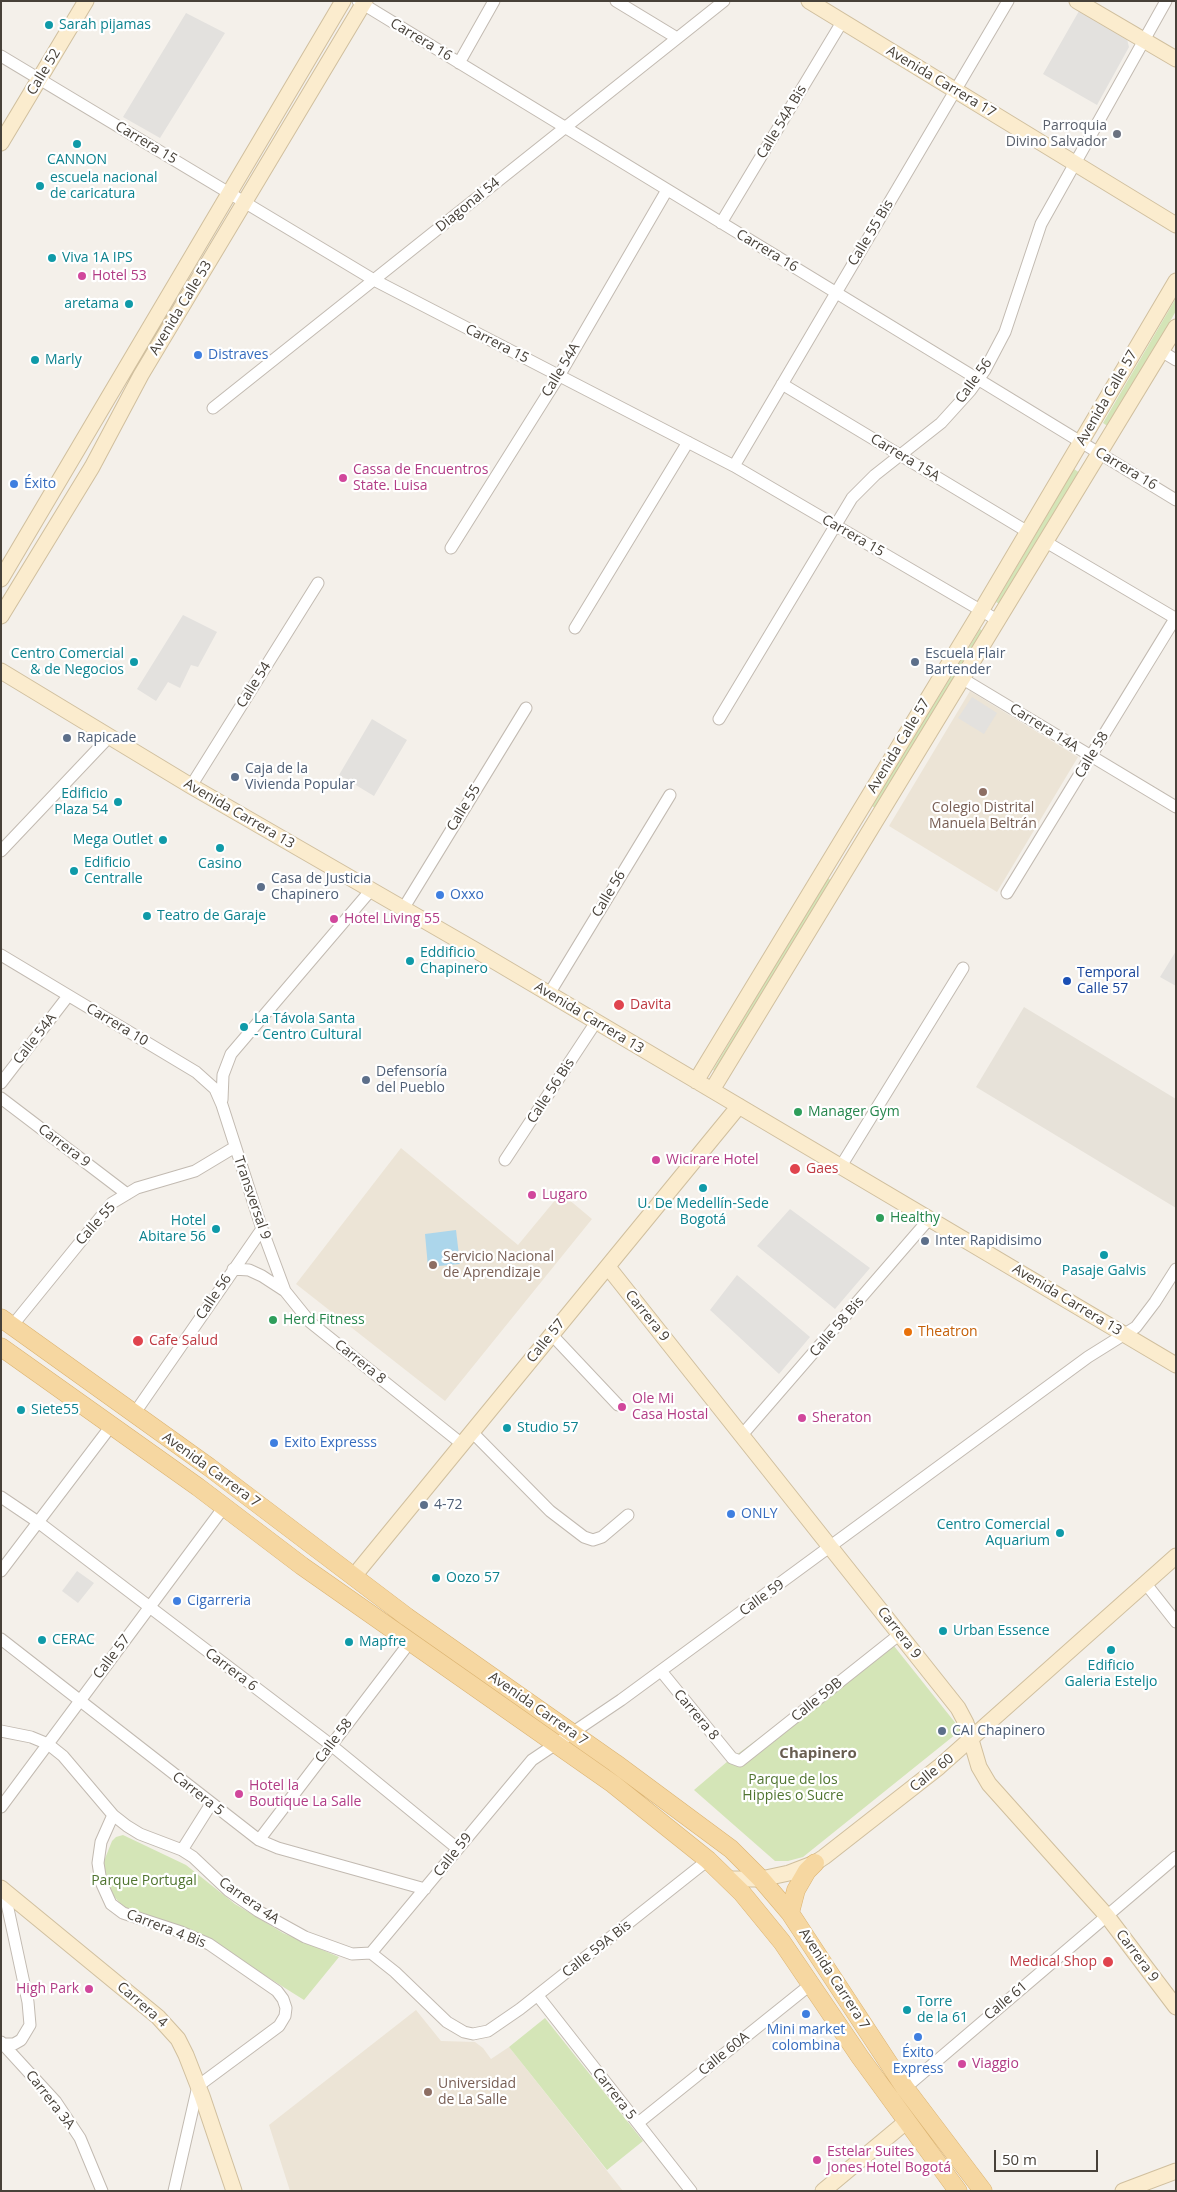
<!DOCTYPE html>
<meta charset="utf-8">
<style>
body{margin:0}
#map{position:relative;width:1177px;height:2192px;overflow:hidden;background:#f4f0ea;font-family:"Open Sans",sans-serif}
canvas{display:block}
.frame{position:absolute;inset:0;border:2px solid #474139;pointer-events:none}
.scale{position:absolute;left:994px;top:2150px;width:104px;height:22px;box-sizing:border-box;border:2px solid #474139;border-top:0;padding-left:6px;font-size:15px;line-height:18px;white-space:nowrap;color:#474139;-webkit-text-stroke:4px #fff;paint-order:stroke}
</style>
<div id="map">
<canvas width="1177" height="2192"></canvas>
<div class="frame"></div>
<div class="scale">50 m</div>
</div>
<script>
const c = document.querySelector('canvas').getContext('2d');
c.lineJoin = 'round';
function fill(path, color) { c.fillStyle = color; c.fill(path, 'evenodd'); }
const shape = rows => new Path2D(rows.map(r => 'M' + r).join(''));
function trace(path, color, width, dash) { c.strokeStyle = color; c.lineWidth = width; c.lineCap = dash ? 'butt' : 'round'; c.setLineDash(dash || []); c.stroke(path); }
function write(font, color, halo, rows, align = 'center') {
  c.font = font + ' "Open Sans",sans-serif'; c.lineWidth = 4.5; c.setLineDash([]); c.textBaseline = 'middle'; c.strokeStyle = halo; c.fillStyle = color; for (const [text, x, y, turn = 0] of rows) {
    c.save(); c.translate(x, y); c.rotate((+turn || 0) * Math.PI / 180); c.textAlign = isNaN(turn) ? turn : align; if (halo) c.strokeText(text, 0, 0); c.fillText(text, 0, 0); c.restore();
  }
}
fill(shape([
 [1024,1007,1176,1099,1176,1208,976,1087]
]), '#e7e2d9');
fill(shape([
 [970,691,1078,757,997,892,889,826],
 [401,1148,518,1245,561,1193,592,1219,445,1401,296,1284],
 [416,2010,441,2041,475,2042,483,2048,491,2059,509,2047,623,2191,290,2191,269,2125]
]), '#ece4d6');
fill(shape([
 [1176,298,1176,311,1109,427,1103,423],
 [1074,469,1080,473,1003,606,996,602],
 [980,629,984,632,875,808,872,806],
 [827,878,831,880,717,1072,713,1070],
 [890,1641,961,1730,803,1857,788,1861,775,1861,694,1790,728,1761],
 [123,1835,186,1865,235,1904,283,1933,339,1957,304,2000,199,1934,125,1909,112,1894,104,1871,104,1861,112,1841,116,1837],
 [545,2018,643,2141,607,2170,509,2047]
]), '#d4e5b7');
fill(shape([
 [1079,11,1127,39,1129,47,1097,105,1043,74],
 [186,13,225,33,160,138,123,117],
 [183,615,217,632,198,667,191,665,180,688,168,682,156,701,137,689],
 [972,697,997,713,984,734,958,718],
 [372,719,407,740,374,796,339,775],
 [1176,951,1176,986,1160,977],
 [790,1209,870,1268,835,1309,757,1246],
 [737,1275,810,1337,779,1374,710,1310],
 [77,1571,94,1583,78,1603,62,1591]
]), '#e3e1de');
fill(shape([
 [456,1230,460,1264,428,1267,425,1234]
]), '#acd6eb');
const street = shape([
 [358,1,1176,500],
 [616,1,677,38],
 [1,56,374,280,734,466,999,621],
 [459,63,494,1],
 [721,223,842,22],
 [1161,351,1176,360],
 [782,384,1028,532],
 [213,408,724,1],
 [734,466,1008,1],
 [1046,542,1175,618],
 [451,548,559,376,667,190],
 [575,628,688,442],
 [963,679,1176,807],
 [719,719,852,498,875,475,941,423,970,391,985,370,1005,332,1041,224,1166,1],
 [191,786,318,583],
 [1,851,109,737],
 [1007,893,1176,617],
 [403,909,526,708],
 [1,955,196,1072,215,1089,222,1105,262,1229,285,1291],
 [549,994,670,795],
 [1,1083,68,996],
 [1,1098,127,1194],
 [222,1100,223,1075,231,1054,371,890],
 [505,1160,596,1022],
 [841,1166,963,968],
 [233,1269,249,1270,262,1276,285,1291,310,1322,462,1444],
 [12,1326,112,1203,137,1188,195,1171,235,1147],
 [552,1335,618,1405],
 [134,1414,262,1229],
 [472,1432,550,1511,584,1537,593,1540,602,1537,628,1515],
 [742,1435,930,1218],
 [1,1497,38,1522,331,1745,458,1849],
 [1,1571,111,1426],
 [1146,1584,1176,1622],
 [1,1639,259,1840,278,1848,425,1889],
 [661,1671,732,1758,740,1761,900,1634],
 [1,1731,31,1737,48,1744,63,1756,113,1815,127,1826,140,1834,182,1850,193,1857,229,1891,258,1911,305,1937,352,1954,371,1953,395,1972,447,2022,464,2032,473,2034,488,2031,520,2009,708,1860],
 [1,1807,224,1507],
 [113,1815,101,1842,98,1863,101,1882,111,1904,123,1913,181,1932,209,1944,277,1991,283,1999,286,2008,285,2016,279,2026,198,2086,174,2191],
 [259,1840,410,1642],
 [182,1850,211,1804],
 [4,1890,28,2002,30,2025,21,2040,14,2044,4,2044],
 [371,1953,532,1760,621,1700,1088,1357,1136,1327,1155,1302,1176,1269],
 [538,1996,691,2191],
 [1,2042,56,2102,80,2138,102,2191],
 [905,2088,1176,1857],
 [638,2123,810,1985]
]);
const secondary = shape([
 [809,1,1176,225],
 [1077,1,1176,59],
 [1,143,86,1],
 [1,579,343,1],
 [1,616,92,467,141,375,365,1],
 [1,671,191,786,477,951,1176,1365],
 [696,1081,981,611,1176,281],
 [712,1090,1176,327],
 [608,1267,958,1708,966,1723,979,1767,989,1784,1107,1916,1176,2007],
 [354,1576,739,1106],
 [728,1879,761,1879,789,1873,815,1863,824,1857,939,1767,1176,1556],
 [1,1888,158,2017,178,2039,186,2055,202,2096,234,2191],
 [823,2191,907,2121],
 [1123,2191,1176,2171]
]);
const primary = shape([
 [1,1318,209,1467,407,1617,615,1763,731,1849,761,1879,790,1913,905,2088,983,2191],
 [1,1347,198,1487,302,1566,613,1784,708,1860,742,1893,782,1942,860,2057,958,2191],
 [790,1913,796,1890,807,1871,815,1863]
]);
trace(street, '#c2bab1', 13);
trace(secondary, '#d0bf9e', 17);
trace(primary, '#dbb371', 19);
trace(street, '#fff', 11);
trace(secondary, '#fbecce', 15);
trace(primary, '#f6d7a1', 18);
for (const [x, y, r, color] of [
 [49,25,5,"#0f9aa8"],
 [1117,134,5,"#6b7280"],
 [77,144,5,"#0f9aa8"],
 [40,186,5,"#0f9aa8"],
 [52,258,5,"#0f9aa8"],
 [82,276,5,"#d1479c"],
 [129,304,5,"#0f9aa8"],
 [198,355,5,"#3f7fe0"],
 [35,360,5,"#0f9aa8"],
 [343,478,5,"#d1479c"],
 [14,484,5,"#3f7fe0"],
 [134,662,5,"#0f9aa8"],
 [915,662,5,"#5c6f8a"],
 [67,738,5,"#5c6f8a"],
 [235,777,5,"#5c6f8a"],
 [983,792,5,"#8d6e63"],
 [118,802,5,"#0f9aa8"],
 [163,840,5,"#0f9aa8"],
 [220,848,5,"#0f9aa8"],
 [74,871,5,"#0f9aa8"],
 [261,887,5,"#5c6f8a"],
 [440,895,5,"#3f7fe0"],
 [147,916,5,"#0f9aa8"],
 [334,919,5,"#d1479c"],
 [410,961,5,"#0f9aa8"],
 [1067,981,5,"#1a4fb4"],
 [619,1005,6,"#e0444e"],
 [244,1027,5,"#0f9aa8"],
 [366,1080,5,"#5c6f8a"],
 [798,1112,5,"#2e9e5b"],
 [656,1160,5,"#d1479c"],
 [795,1169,6,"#e0444e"],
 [703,1188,5,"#0f9aa8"],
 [532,1195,5,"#d1479c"],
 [880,1218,5,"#2e9e5b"],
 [216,1229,5,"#0f9aa8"],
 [925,1241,5,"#5c6f8a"],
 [1104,1255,5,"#0f9aa8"],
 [433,1265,5,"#8d6e63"],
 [273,1320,5,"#2e9e5b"],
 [908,1332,5,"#e8710a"],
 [138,1341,6,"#e0444e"],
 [622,1407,5,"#d1479c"],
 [21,1410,5,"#0f9aa8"],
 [802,1418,5,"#d1479c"],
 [507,1428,5,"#0f9aa8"],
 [274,1443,5,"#3f7fe0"],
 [424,1505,5,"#5c6f8a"],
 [731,1514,5,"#3f7fe0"],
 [1060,1533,5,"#0f9aa8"],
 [436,1578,5,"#0f9aa8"],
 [177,1601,5,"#3f7fe0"],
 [943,1631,5,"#0f9aa8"],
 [42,1640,5,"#0f9aa8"],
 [349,1642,5,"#0f9aa8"],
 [1111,1650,5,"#0f9aa8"],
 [942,1731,5,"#5c6f8a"],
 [239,1794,5,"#d1479c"],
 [1108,1962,6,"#e0444e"],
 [89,1989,5,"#d1479c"],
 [907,2010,5,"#0f9aa8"],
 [806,2014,5,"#3f7fe0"],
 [918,2037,5,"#3f7fe0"],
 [962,2064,5,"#d1479c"],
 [428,2092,5,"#8d6e63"],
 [817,2160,5,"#d1479c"]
]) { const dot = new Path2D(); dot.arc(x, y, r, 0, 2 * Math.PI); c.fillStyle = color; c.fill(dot); trace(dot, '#fff', 2); }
write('14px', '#0d838f', '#fff', [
 ["Sarah pijamas",59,25],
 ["CANNON",77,160,"center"],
 ["escuela nacional",50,178],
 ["de caricatura",50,194],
 ["Viva 1A IPS",62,258],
 ["aretama",119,304,"right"],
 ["Marly",45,360],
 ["Centro Comercial",124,654,"right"],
 ["& de Negocios",124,670,"right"],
 ["Edificio",108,794,"right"],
 ["Plaza 54",108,810,"right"],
 ["Mega Outlet",153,840,"right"],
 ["Edificio",84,863],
 ["Centralle",84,879],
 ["Casino",220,864,"center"],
 ["Teatro de Garaje",157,916],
 ["Eddificio",420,953],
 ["Chapinero",420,969],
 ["La Távola Santa",254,1019],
 ["- Centro Cultural",254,1035],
 ["U. De Medellín-Sede",703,1204,"center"],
 ["Bogotá",703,1220,"center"],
 ["Hotel",206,1221,"right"],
 ["Abitare 56",206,1237,"right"],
 ["Pasaje Galvis",1104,1271,"center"],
 ["Siete55",31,1410],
 ["Studio 57",517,1428],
 ["Centro Comercial",1050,1525,"right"],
 ["Aquarium",1050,1541,"right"],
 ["Oozo 57",446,1578],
 ["Urban Essence",953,1631],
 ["CERAC",52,1640],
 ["Mapfre",359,1642],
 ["Edificio",1111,1666,"center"],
 ["Galeria Esteljo",1111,1682,"center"],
 ["Torre",917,2002],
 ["de la 61",917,2018]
], 'left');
write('14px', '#474139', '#fff', [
 ["Carrera 16",421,40,31],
 ["Calle 52",44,72,-59],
 ["Avenida Carrera 17",941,82,31],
 ["Calle 54A Bis",782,122,-59],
 ["Carrera 15",146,143,31],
 ["Diagonal 54",468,205,-39],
 ["Calle 55 Bis",871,233,-59],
 ["Carrera 16",767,251,31],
 ["Avenida Calle 53",181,308,-59],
 ["Carrera 15",497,344,27],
 ["Calle 54A",561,370,-59],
 ["Calle 56",974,381,-54],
 ["Avenida Calle 57",1107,398,-60],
 ["Carrera 15A",905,458,31],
 ["Carrera 16",1126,469,31],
 ["Carrera 15",853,536,30],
 ["Calle 54",254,685,-58],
 ["Carrera 14A",1044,728,32],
 ["Avenida Calle 57",899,746,-59],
 ["Calle 58",1092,755,-59],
 ["Calle 55",464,808,-59],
 ["Avenida Carrera 13",239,814,30],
 ["Calle 56",609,894,-59],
 ["Avenida Carrera 13",589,1018,31],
 ["Carrera 10",117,1025,31],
 ["Calle 54A",35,1039,-52],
 ["Calle 56 Bis",551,1091,-57],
 ["Carrera 9",64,1146,37],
 ["Transversal 9",252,1198,71],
 ["Calle 55",96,1224,-48],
 ["Calle 56",214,1297,-56],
 ["Avenida Carrera 13",1067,1300,31],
 ["Carrera 9",647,1316,51],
 ["Calle 58 Bis",837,1327,-49],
 ["Calle 57",546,1341,-51],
 ["Carrera 8",360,1362,39],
 ["Avenida Carrera 7",211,1470,36],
 ["Calle 59",762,1598,-36],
 ["Carrera 9",899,1633,52],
 ["Calle 57",112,1657,-53],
 ["Carrera 6",231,1670,37],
 ["Calle 59B",817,1700,-39],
 ["Avenida Carrera 7",538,1709,35],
 ["Carrera 8",696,1715,50],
 ["Calle 58",334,1741,-53],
 ["Calle 60",932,1773,-39],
 ["Carrera 5",198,1794,38],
 ["Calle 59",453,1855,-51],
 ["Carrera 4A",249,1901,35],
 ["Carrera 4 Bis",166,1929,21],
 ["Calle 59A Bis",597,1949,-38],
 ["Carrera 9",1137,1956,53],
 ["Avenida Carrera 7",834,1979,57],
 ["Calle 61",1006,2001,-40],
 ["Carrera 4",142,2005,41],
 ["Calle 60A",724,2054,-39],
 ["Carrera 5",614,2094,52],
 ["Carrera 3A",50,2100,52]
]);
write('14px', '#5b616d', '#fff', [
 ["Parroquia",1107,126],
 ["Divino Salvador",1107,142]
], 'right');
write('14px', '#b23c85', '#fff', [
 ["Hotel 53",92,276],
 ["Cassa de Encuentros",353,470],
 ["State. Luisa",353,486],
 ["Hotel Living 55",344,919],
 ["Wicirare Hotel",666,1160],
 ["Lugaro",542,1195],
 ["Ole Mi",632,1399],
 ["Casa Hostal",632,1415],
 ["Sheraton",812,1418],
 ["Hotel la",249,1786],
 ["Boutique La Salle",249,1802],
 ["High Park",79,1989,"right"],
 ["Viaggio",972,2064],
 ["Estelar Suites",827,2152],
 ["Jones Hotel Bogotá",827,2168]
], 'left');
write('14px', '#366cbe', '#fff', [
 ["Distraves",208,355],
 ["Éxito",24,484],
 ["Oxxo",450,895],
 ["Exito Expresss",284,1443],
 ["ONLY",741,1514],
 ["Cigarreria",187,1601],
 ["Mini market",806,2030,"center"],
 ["colombina",806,2046,"center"],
 ["Éxito",918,2053,"center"],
 ["Express",918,2069,"center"]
], 'left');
write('14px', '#4e5e75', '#fff', [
 ["Escuela Flair",925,654],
 ["Bartender",925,670],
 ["Rapicade",77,738],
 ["Caja de la",245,769],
 ["Vivienda Popular",245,785],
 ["Casa de Justicia",271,879],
 ["Chapinero",271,895],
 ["Defensoría",376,1072],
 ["del Pueblo",376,1088],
 ["Inter Rapidisimo",935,1241],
 ["4-72",434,1505],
 ["CAI Chapinero",952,1731]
], 'left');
write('14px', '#785e54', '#fff', [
 ["Colegio Distrital",983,808,"center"],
 ["Manuela Beltrán",983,824,"center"],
 ["Servicio Nacional",443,1257],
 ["de Aprendizaje",443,1273],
 ["Universidad",438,2084],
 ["de La Salle",438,2100]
], 'left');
write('14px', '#164399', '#fff', [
 ["Temporal",1077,973],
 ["Calle 57",1077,989]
], 'left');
write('14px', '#be3a42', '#fff', [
 ["Davita",630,1005],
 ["Gaes",806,1169],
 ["Cafe Salud",149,1341],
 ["Medical Shop",1097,1962,"right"]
], 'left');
write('14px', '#27864d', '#fff', [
 ["Manager Gym",808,1112],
 ["Healthy",890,1218],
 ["Herd Fitness",283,1320]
], 'left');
write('14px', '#c56008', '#fff', [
 ["Theatron",918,1332]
], 'left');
write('14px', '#507530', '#fff', [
 ["Parque de los",793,1780],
 ["Hippies o Sucre",793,1796],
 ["Parque Portugal",144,1881]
]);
write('bold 15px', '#695e51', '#fff', [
 ["Chapinero",818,1754]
]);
</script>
